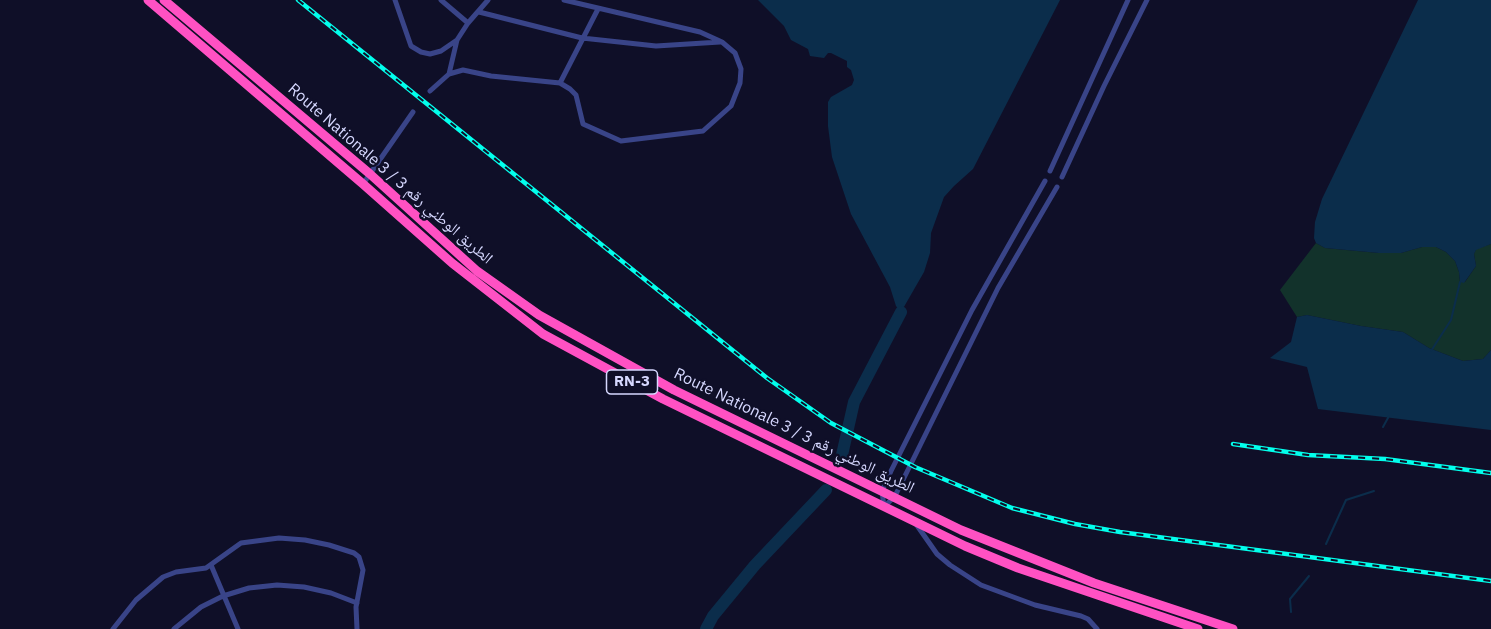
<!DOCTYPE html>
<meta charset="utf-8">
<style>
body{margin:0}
canvas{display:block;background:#0f0f28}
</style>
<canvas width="1491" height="629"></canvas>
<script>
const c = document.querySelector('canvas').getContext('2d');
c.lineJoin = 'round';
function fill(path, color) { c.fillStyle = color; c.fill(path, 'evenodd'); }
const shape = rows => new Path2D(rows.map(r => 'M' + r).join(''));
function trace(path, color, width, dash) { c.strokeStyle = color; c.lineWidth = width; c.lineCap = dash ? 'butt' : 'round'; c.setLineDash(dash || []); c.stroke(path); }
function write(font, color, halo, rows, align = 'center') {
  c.font = font + ' "IBM Plex Sans","Noto Naskh Arabic",sans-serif'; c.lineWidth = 5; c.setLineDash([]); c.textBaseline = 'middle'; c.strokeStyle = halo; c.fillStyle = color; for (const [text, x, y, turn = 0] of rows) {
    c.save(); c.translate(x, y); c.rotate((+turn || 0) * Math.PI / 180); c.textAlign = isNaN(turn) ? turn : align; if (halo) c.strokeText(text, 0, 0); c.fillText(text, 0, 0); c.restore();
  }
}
fill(shape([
 [1316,243,1325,248,1379,253,1401,253,1422,247,1436,247,1446,252,1455,261,1459,272,1460,282,1465,282,1476,266,1474,254,1476,249,1491,244,1491,350,1483,359,1463,361,1429,348,1403,332,1361,326,1307,315,1297,317,1280,290]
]), '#12322b');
fill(shape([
 [758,0,1060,0,973,169,954,186,944,197,931,233,930,253,924,272,901,312,896,306,890,287,851,214,832,157,828,126,828,102,831,97,852,85,854,80,851,70,847,67,847,61,831,53,828,53,824,58,810,56,808,49,791,40,784,26],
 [1418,0,1491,0,1491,244,1476,250,1474,254,1476,266,1464,283,1460,282,1459,272,1455,261,1446,252,1436,247,1422,247,1401,253,1379,253,1325,248,1316,243,1314,238,1315,222,1322,199],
 [1307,315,1361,326,1403,332,1429,348,1463,361,1483,359,1491,350,1491,430,1318,409,1307,367,1270,358,1291,342,1297,317]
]), '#0b2d4b');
trace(shape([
 [1431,351,1451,320,1460,282],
 [1383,427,1389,416],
 [1326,544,1346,500,1374,491],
 [1291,612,1290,599,1309,576]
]), '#0b2d4b', 2);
trace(shape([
 [842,455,854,402,901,312],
 [706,629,713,616,755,565,826,490]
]), '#0b2d4b', 12);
trace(shape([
 [395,0,411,46,421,52,430,54,441,51,457,40],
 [441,0,468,23],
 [479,12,582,38,656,46,720,42],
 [449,74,457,40,468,23,488,0],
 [560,83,598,9],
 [430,91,449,74,463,70,491,76,560,83,570,89,576,95,583,124,621,141,703,131,731,106,740,83,741,69,735,53,722,42,700,32,564,0],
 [1050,171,1128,0],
 [1062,177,1104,86,1147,0],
 [363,184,413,112],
 [884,507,882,491,891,471,972,310,1045,181],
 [884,507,895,496,998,288,1057,187],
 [916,524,937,554,950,565,981,585,1035,605,1081,616,1088,619,1097,629],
 [211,565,238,629],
 [113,629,136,600,163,577,176,572,206,568,241,543,279,538,305,540,329,545,354,553,359,557,363,570,356,607,357,629],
 [174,629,201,607,223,596,249,588,277,585,304,587,331,593,357,603]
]), '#394488', 5);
trace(shape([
 [148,0,363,184,452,263,543,334,663,399,965,546,1018,568,1198,629],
 [164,0,370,174,477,271,539,315,674,390,961,530,1094,583,1233,629]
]), '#ff51c3', 9);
const rail = shape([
 [298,0,767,378,831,423,915,467,1012,508,1075,524,1120,532,1491,581],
 [1233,444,1308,455,1385,459,1491,473]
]);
trace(rail, '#02ffec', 4.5);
trace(rail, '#0f0f28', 2, [7]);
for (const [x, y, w] of [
 [632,382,51]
]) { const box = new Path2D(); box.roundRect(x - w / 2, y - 12, w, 24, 4.5); c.fillStyle = '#0f0f28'; c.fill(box); trace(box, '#d6d8ff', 1.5); }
write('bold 15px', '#d6d8ff', null, [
 ["RN-3",632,382]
]);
write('16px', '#d6d8ff', '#0f0f28', [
 ["Route Nationale 3 / الطريق الوطني رقم 3",390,174,41],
 ["Route Nationale 3 / الطريق الوطني رقم 3",794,431,26]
]);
</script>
